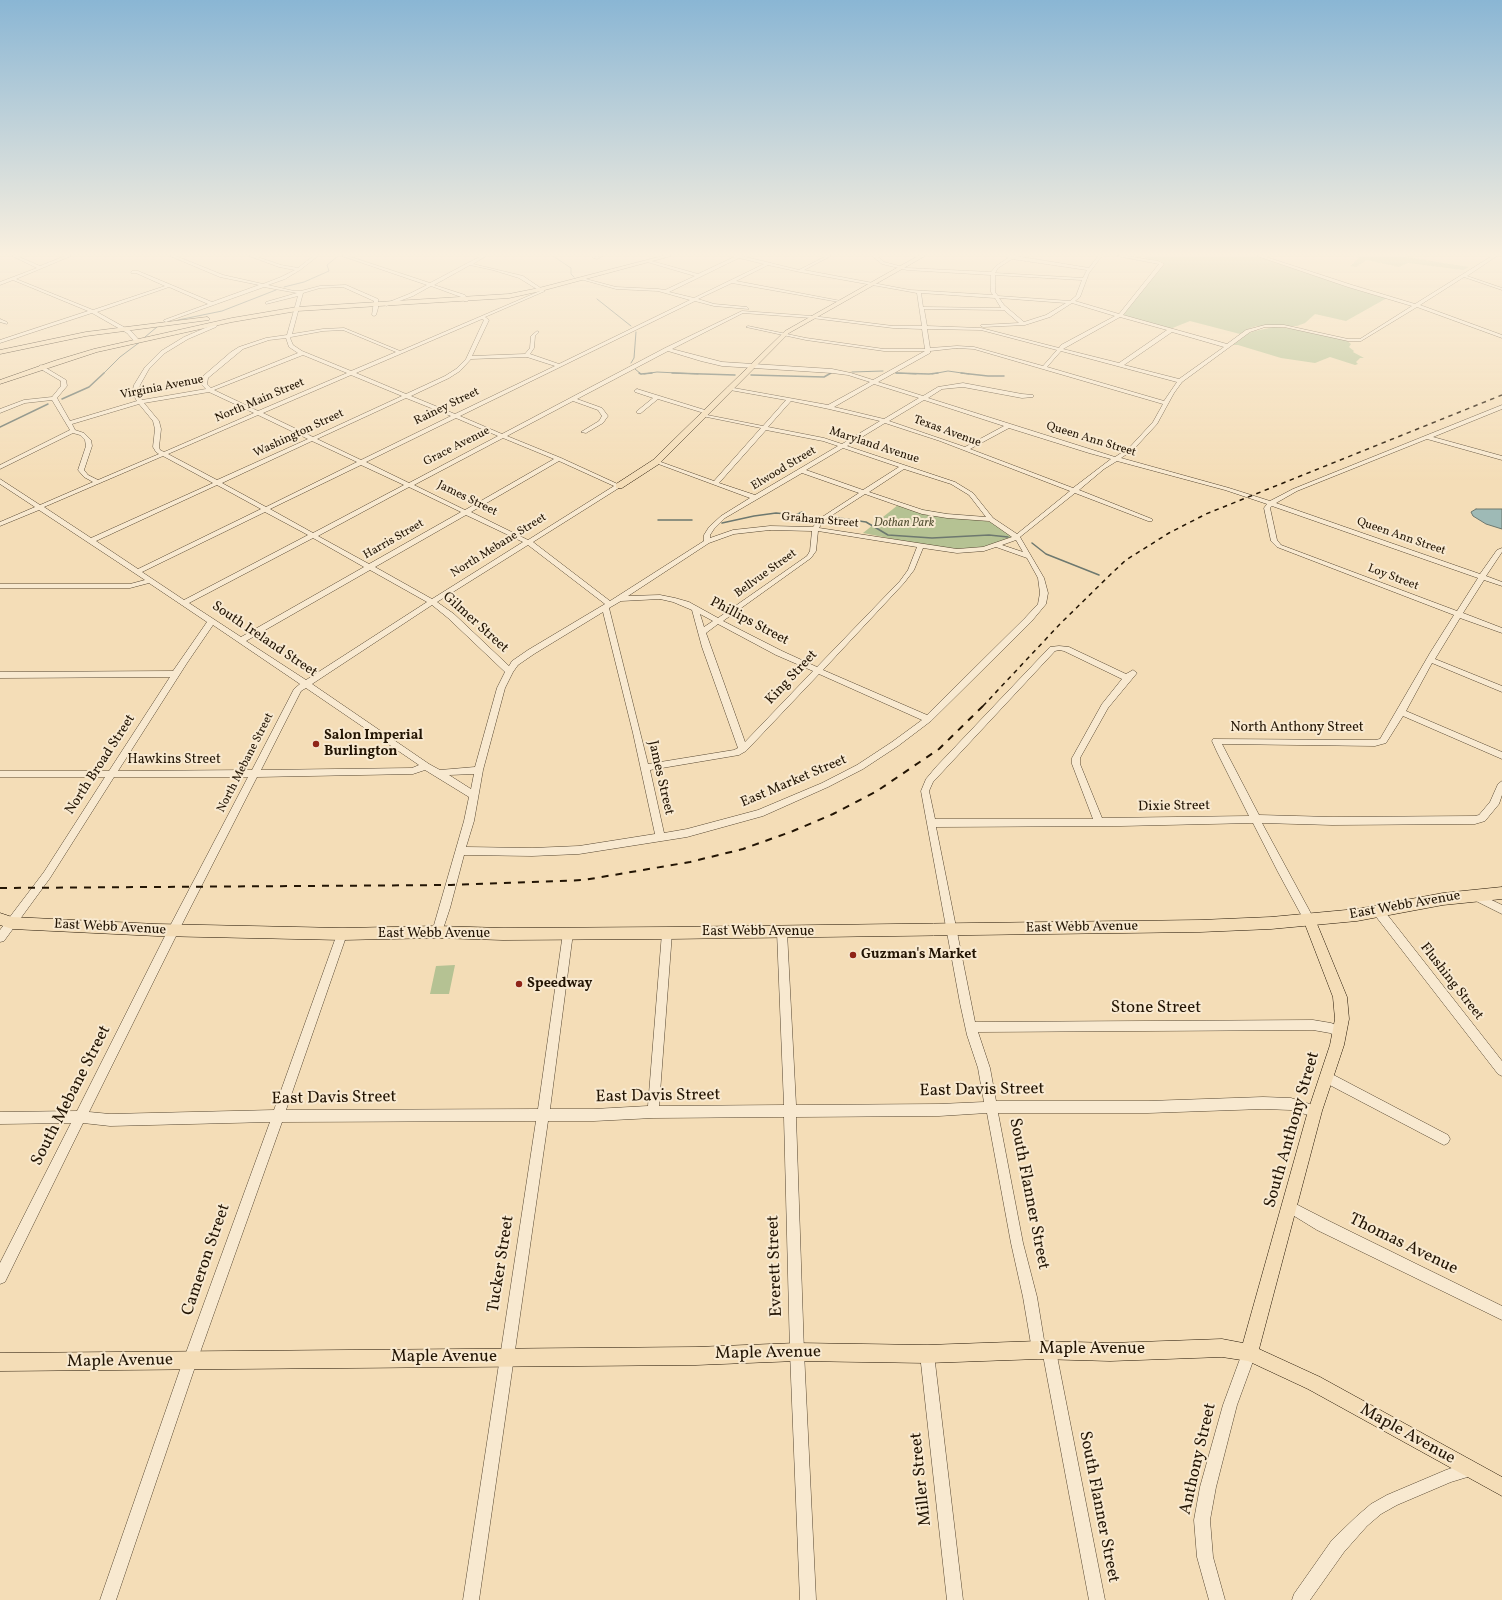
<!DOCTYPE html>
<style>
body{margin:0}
canvas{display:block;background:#f4ddb7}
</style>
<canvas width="1502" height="1600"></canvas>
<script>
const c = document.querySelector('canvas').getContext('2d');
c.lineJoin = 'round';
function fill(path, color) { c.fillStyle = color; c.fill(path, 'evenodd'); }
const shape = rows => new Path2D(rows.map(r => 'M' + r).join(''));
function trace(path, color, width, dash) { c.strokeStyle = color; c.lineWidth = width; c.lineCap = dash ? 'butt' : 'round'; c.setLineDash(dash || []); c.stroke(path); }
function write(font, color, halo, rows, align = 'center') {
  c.font = font + ' Vollkorn,serif'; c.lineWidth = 4; c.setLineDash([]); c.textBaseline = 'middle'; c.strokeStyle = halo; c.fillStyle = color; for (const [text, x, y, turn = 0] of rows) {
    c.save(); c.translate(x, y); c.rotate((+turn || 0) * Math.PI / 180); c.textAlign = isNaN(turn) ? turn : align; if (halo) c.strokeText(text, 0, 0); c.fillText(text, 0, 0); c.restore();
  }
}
fill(shape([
 [1145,256,1257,256,1387,298,1346,321,1315,314,1305,323,1297,326,1257,326,1250,328,1240,334,1190,321,1170,329,1126,316,1123,314,1164,263,1160,261,1145,258],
 [1354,256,1400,256,1469,267,1463,270,1408,263,1399,267,1367,260,1356,267,1350,266,1359,258],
 [1274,327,1296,329,1346,340,1351,344,1349,347,1354,351,1353,352,1364,358,1360,358,1356,362,1358,364,1355,365,1330,357,1315,363,1281,358,1238,345,1233,345,1247,334,1255,331],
 [898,505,991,522,1011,535,1012,538,987,547,966,549,943,549,863,533],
 [455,965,449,994,430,994,436,966]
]), '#b5c293');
const water = shape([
 [1476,509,1502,509,1502,529,1486,524,1473,516,1471,512,1476,509]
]);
fill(water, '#9ebab6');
trace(water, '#6d786f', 1);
trace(shape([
 [553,256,571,268,571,274,574,277],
 [284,287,304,282,329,271,327,265,338,256],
 [597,299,631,326],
 [178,320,222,311,276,290],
 [145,337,157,327],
 [631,363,634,358,636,332],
 [635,369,641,374],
 [852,372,883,371],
 [896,373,916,374],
 [103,374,120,357,140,342],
 [644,374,657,372,698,374],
 [829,374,832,372],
 [932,374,948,371,969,374]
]), '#6d786f', 1);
trace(shape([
 [639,373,641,374,652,373],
 [672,373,735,375],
 [896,373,929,374,938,373],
 [961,373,988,376,1004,376],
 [751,375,824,377,831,373],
 [62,399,89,387,104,373],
 [0,427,48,404],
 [832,517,866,522,888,535,932,538,989,535,1008,537],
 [658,520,692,520],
 [722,523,754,516,776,513,796,515,802,512],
 [1032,543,1046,554,1099,575]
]), '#6d786f', 1.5);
const minor = shape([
 [12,256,17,256,40,266,65,256,71,256,16,279,93,310,165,286,136,273,131,273,132,271,138,271,212,302,259,285,220,277,170,256,176,256,223,275,263,284,281,277,295,270,279,267,249,256,255,256,281,265,298,268,313,256,318,256,300,270,285,279,268,285,294,291,301,291,320,286,346,285,378,299,378,308,376,315,374,316,372,315,374,301,343,287,320,288,303,293,292,334,323,329,344,328,400,351,540,291,519,278,493,270,470,265,434,285,465,295,468,301,464,301,461,297,431,286,413,296,386,306,384,304,409,294,427,285,342,256,348,256,430,283,481,256,486,256,473,264,523,276,545,291,485,317,489,320,472,356,525,354,530,348,531,336,537,331,539,332,535,336,534,348,530,354,559,364,690,300,658,291,616,289,580,279,582,278,616,287,658,289,665,290,695,276,647,262,648,260,698,274,734,257,733,256,742,256,799,270,826,256,831,256,804,270,910,290,993,295,991,292,991,275,907,270,882,264,872,256,877,256,884,262,907,268,991,272,996,266,1008,258,1006,257,1007,256,1016,256,1089,268,1098,256,1102,256,1089,273,1080,297,1075,301,1119,314,1159,264,1117,256,1127,256,1158,261,1164,264,1123,315,1227,344,1246,330,1265,325,1284,325,1348,339,1360,339,1412,306,1348,287,1257,256,1263,256,1352,285,1415,304,1492,256,1497,256,1467,276,1502,288,1502,290,1464,277,1420,305,1502,335,1502,338,1417,307,1361,341,1348,341,1284,327,1265,327,1250,332,1182,382,1174,393,1157,424,1133,450,1121,458,1229,488,1270,501,1293,489,1502,405,1502,409,1433,437,1502,456,1502,460,1427,439,1297,491,1276,503,1480,574,1497,550,1502,548,1502,552,1486,576,1502,582,1502,586,1484,580,1463,613,1502,628,1502,633,1460,618,1435,659,1502,686,1502,692,1432,663,1406,711,1502,752,1502,759,1403,716,1386,743,1375,746,1222,744,1259,815,1332,817,1475,816,1479,815,1490,802,1498,784,1502,781,1502,795,1499,804,1485,821,1475,824,1332,825,1262,823,1314,919,1313,922,1309,923,1305,922,1278,872,1253,823,1121,826,936,827,975,1022,1313,1020,1331,1023,1343,1028,1345,1032,1343,1036,1339,1037,1330,1033,1313,1030,978,1032,990,1068,996,1101,1148,1101,1263,1097,1291,1098,1319,1107,1321,1111,1319,1115,1315,1117,1291,1110,1263,1109,1148,1113,998,1113,1023,1243,1037,1297,1045,1346,1049,1344,1054,1346,1056,1351,1105,1600,1089,1600,1043,1355,1039,1357,1034,1355,1032,1350,1023,1297,1011,1243,987,1113,939,1116,796,1117,804,1352,816,1600,800,1600,790,1352,784,1117,653,1118,594,1121,548,1121,479,1600,463,1600,536,1121,282,1122,197,1361,116,1600,100,1600,183,1361,270,1122,110,1126,83,1123,5,1282,0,1284,0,1263,71,1123,0,1124,0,1112,77,1111,169,928,248,777,114,777,50,878,4,941,0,942,0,930,44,872,105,777,0,777,0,771,109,771,170,677,0,678,0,672,173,671,207,622,149,583,130,588,0,588,0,584,130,584,145,580,39,510,0,526,0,522,35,507,0,484,0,479,40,505,93,482,84,477,78,470,86,446,85,440,80,435,73,433,0,469,0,465,70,430,52,400,25,403,0,413,0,409,24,400,52,397,61,386,61,381,39,368,39,366,41,365,66,380,67,386,57,398,70,421,137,401,132,393,134,385,145,367,161,351,184,337,212,325,216,322,218,323,216,327,188,339,165,353,149,369,140,385,138,393,142,400,206,389,201,384,202,377,231,352,239,347,266,338,287,335,298,296,266,304,266,302,297,293,264,287,166,322,164,321,164,320,208,304,169,287,97,312,131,331,139,340,139,342,135,342,127,333,92,313,0,343,0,340,88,311,13,280,0,285,0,282,37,268,12,256],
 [739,258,764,264,694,298,669,292,739,258],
 [1012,259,1087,270,1083,278,995,273,998,268,1012,259],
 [768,265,800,272,917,293,922,326,893,326,812,316,742,311,665,348,502,434,460,416,695,301,714,306,749,309,747,307,714,304,698,299,732,283,839,302,841,301,736,281,768,265],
 [995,275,1082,280,1076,296,1070,301,998,296,995,292,995,275],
 [921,293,995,298,1001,308,923,307,921,293],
 [999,298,1066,303,1046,315,1024,322,1004,305,999,298],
 [1072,303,1115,316,1061,345,1059,348,981,328,927,326,924,309,1004,310,1019,323,981,325,981,326,983,327,1025,325,1050,317,1072,303],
 [743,313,812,318,893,328,922,329,925,349,884,349,806,338,748,326,746,327,806,340,884,351,925,351,873,380,851,373,832,369,722,362,672,349,743,313],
 [1120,317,1167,330,1119,363,1063,349,1120,317],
 [482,319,484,320,466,359,456,369,445,376,406,394,356,373,482,319],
 [927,329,981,330,1057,350,1043,366,974,347,957,346,930,348,927,329],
 [343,330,396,352,351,371,302,351,293,345,290,338,291,337,323,331,343,330],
 [1172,332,1224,347,1179,379,1124,365,1172,332],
 [286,338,289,347,298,353,211,388,207,384,208,378,243,349,269,340,286,338],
 [957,348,974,349,1163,404,1153,422,1129,448,1115,457,928,398,942,389,963,387,1022,398,1033,397,1033,395,1022,394,963,383,938,387,923,396,878,382,930,353,930,351,957,348],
 [668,351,701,361,722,366,832,373,848,375,870,382,828,405,728,387,727,388,730,390,786,400,763,426,702,414,702,416,761,428,714,481,658,461,653,462,750,498,721,516,709,527,704,535,704,541,610,601,533,542,622,486,561,458,507,436,573,401,598,410,602,416,599,421,581,432,586,433,603,423,608,416,602,408,577,399,668,351],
 [1061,351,1177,382,1164,401,1047,367,1061,351],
 [303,355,347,373,258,411,214,390,303,355],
 [527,357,555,366,455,414,411,396,449,378,460,371,471,359,527,357],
 [351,375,402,396,313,437,263,413,351,375],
 [874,384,919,398,884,419,834,407,874,384],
 [209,392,254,413,164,452,160,450,159,447,161,429,159,421,144,403,209,392],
 [406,398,451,416,361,460,317,439,406,398],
 [924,400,1004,426,965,447,889,421,924,400],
 [791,401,829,409,880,421,842,444,824,438,768,427,791,401],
 [139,404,153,421,155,429,153,447,156,452,159,454,98,480,88,475,84,470,92,446,91,440,84,433,75,430,72,424,139,404],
 [258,415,308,439,217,480,168,454,258,415],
 [456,418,498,436,409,483,366,462,456,418],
 [885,423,940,441,1070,491,1017,534,993,518,973,493,955,482,847,446,885,423],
 [1009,428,1089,453,1111,459,1073,488,970,449,1009,428],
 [766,430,823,441,838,446,755,495,719,483,766,430],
 [503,438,554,459,465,510,414,485,503,438],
 [312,441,357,462,266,507,222,483,312,441],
 [843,448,899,467,863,490,806,470,843,448],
 [163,456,213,483,91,538,44,507,163,456],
 [559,461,614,486,528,540,471,512,559,461],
 [1117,461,1225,490,1267,504,1264,508,1271,541,1277,547,1454,615,1430,653,1380,739,1375,740,1213,739,1212,741,1217,752,1249,816,1102,818,1080,764,1080,758,1108,708,1137,673,1133,670,1126,674,1069,647,1059,646,1050,647,936,767,926,779,921,791,960,1003,967,1035,978,1068,984,1102,939,1104,796,1105,787,932,786,929,782,928,778,929,777,932,784,1105,659,1106,672,933,671,930,667,929,663,930,662,933,648,1106,594,1109,550,1109,573,933,572,930,568,929,564,930,563,933,538,1109,286,1110,347,934,346,931,342,930,338,931,337,934,274,1110,110,1114,89,1112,177,934,257,777,413,774,425,770,469,797,464,821,432,932,433,935,437,936,441,935,450,908,464,855,532,856,579,854,687,837,763,816,828,787,863,769,898,746,931,721,1031,622,1046,604,1048,593,1044,578,1020,537,1075,493,1148,521,1152,521,1152,519,1079,490,1104,469,1117,461],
 [361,465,404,485,313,533,270,509,361,465],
 [904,469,951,484,969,495,986,517,947,514,923,510,869,492,904,469],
 [802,473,859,493,819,519,813,527,770,526,733,530,710,538,710,535,714,529,725,518,802,473],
 [217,485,261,509,138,569,96,541,217,485],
 [409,487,461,512,369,564,318,536,409,487],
 [865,494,922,514,947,518,989,521,1012,537,983,547,957,549,819,528,823,521,865,494],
 [1272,506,1478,578,1457,611,1281,545,1277,540,1270,508,1272,506],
 [265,512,308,535,184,600,142,572,265,512],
 [466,515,523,542,432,599,375,567,466,515],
 [770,530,812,531,810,551,807,556,718,618,689,602,675,598,660,595,628,596,709,543,734,534,770,530],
 [818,531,917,547,908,570,900,581,817,667,782,651,723,621,811,558,816,551,818,531],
 [313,538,364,567,241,637,189,603,313,538],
 [1016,540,1023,552,1002,545,1016,540],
 [528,545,605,604,528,650,512,661,509,666,454,614,437,602,528,545],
 [996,547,1027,558,1038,578,1040,593,1038,604,1025,618,927,715,823,670,904,583,914,570,923,548,957,553,984,551,996,547],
 [370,570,427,602,306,680,246,641,370,570],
 [660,599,673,602,692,610,702,647,738,748,734,750,648,764,609,608,621,601,660,599],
 [432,605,448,618,505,672,497,688,475,767,440,770,429,764,312,684,432,605],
 [603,612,633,733,655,834,579,846,532,848,466,847,474,821,483,770,505,688,513,672,518,665,534,654,603,612],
 [700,614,713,621,704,627,700,614],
 [718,624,776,655,813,671,745,742,706,633,718,624],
 [213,625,300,684,294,689,252,770,118,771,187,663,213,625],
 [1059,650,1064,651,1122,679,1102,704,1072,758,1072,764,1093,819,935,819,929,791,933,782,1055,651,1059,650],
 [819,674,922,720,892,742,857,765,822,783,758,810,687,829,664,833,650,770,739,755,746,751,819,674],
 [306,688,419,765,412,768,261,770,301,691,306,688],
 [474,774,471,789,449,775,474,774],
 [593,256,597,257,603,256,597,259,593,258,593,256],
 [0,319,7,322,7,324,0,322,0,319],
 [637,389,708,411,709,412,704,413,658,399,641,413,637,413,637,411,653,398,635,392,634,391,637,389],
 [1473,891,1502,905,1502,914,1470,898,1468,895,1470,892,1473,891],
 [1378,907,1382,908,1502,1061,1502,1076,1498,1074,1374,914,1373,911,1374,908,1378,907],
 [1326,1071,1448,1135,1450,1139,1448,1143,1444,1145,1440,1143,1322,1081,1320,1077,1322,1073,1326,1071],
 [1290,1201,1327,1220,1502,1306,1502,1320,1317,1230,1286,1211,1284,1207,1286,1203,1290,1201],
 [1249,1346,1254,1348,1256,1353,1237,1405,1216,1487,1210,1520,1213,1557,1225,1600,1209,1600,1197,1557,1194,1520,1200,1487,1223,1405,1244,1348,1249,1346],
 [927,1347,932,1349,934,1354,963,1600,947,1600,920,1354,922,1349,927,1347],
 [1469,1462,1474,1465,1477,1470,1474,1475,1451,1482,1397,1505,1381,1514,1367,1526,1344,1552,1310,1600,1292,1600,1294,1594,1332,1540,1357,1516,1371,1504,1387,1495,1446,1470,1469,1462]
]);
const major = shape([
 [662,256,671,256,541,291,509,298,297,311,232,322,97,352,0,384,0,380,54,361,94,349,232,318,297,307,509,294,539,288,662,256],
 [918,256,925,256,789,333,659,464,622,488,616,488,616,484,653,460,785,331,918,256],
 [207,317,209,318,209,320,86,336,0,354,0,350,86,332,207,317],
 [1309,914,1313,915,1315,919,1347,997,1349,1019,1344,1045,1322,1111,1259,1349,1320,1377,1502,1477,1502,1496,1308,1389,1248,1361,1222,1357,1110,1361,1039,1359,927,1363,797,1361,696,1365,0,1371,0,1353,696,1347,797,1343,927,1345,1039,1341,1110,1343,1222,1339,1243,1343,1308,1111,1330,1045,1335,1019,1333,997,1303,919,1305,915,1309,914]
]);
const highway = shape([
 [1502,887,1502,899,1443,905,1357,921,1271,929,1200,932,667,939,503,940,437,938,342,940,157,936,12,929,0,925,0,913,12,917,157,924,342,928,437,926,503,928,667,927,1200,920,1271,917,1357,909,1443,893,1502,887]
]);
trace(minor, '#574731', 1);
trace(major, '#231504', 1);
trace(highway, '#231504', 1);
fill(minor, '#f8e9d0');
fill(major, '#f4ddb7');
fill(highway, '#f4ddb7');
trace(shape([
 [983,706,1060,624,1112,573,1126,560,1169,533,1206,514,1502,395]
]), '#231504', 1.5, [4.5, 4.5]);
trace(shape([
 [0,888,451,885,584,880,690,862,743,849,793,831,833,814,877,791,939,749,984,705]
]), '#231504', 2, [7, 7]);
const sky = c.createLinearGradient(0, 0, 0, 480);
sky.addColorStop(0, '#8ab6d4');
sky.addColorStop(0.53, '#faf0df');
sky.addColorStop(1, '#faf0df00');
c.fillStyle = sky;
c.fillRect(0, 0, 1502, 480);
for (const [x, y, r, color] of [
 [316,744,4,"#8f2418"],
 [853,955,4,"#8f2418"],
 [519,984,4,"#8f2418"]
]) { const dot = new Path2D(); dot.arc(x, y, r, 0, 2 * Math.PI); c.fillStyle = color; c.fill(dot); trace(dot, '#f8e9d0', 1.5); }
write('12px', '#231504', '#f8e9d0', [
 ["Virginia Avenue",162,388,-11],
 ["North Main Street",260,401,-23],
 ["Rainey Street",447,407,-26],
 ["Texas Avenue",947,432,20],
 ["Washington Street",299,434,-25],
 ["Queen Ann Street",1091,440,17],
 ["Maryland Avenue",874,446,18],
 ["Grace Avenue",457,447,-27],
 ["Elwood Street",784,469,-31],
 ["James Street",467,499,26],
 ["Graham Street",820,521,5],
 ["Queen Ann Street",1401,537,19],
 ["Harris Street",394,540,-30],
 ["North Mebane Street",499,546,-32],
 ["Bellvue Street",766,574,-36],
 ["Loy Street",1393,578,21],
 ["North Mebane Street",246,763,-63]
]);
write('italic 12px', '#565236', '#f8e9d0', [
 ["Dothan Park",904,524]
]);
write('14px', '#231504', '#f8e9d0', [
 ["Phillips Street",749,622,28],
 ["Gilmer Street",475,623,42],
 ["South Ireland Street",264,640,34],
 ["King Street",792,678,-47],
 ["North Anthony Street",1297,728],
 ["Hawkins Street",174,760],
 ["North Broad Street",101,765,-57],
 ["James Street",660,778,77],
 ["East Market Street",794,782,-23],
 ["Dixie Street",1174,807,-1],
 ["East Webb Avenue",1405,906,-10],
 ["East Webb Avenue",110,928,3],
 ["East Webb Avenue",1082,928,-1],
 ["East Webb Avenue",758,932],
 ["East Webb Avenue",434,934],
 ["Flushing Street",1451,982,52]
]);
write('bold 14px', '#231504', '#f8e9d0', [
 ["Salon Imperial",324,736],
 ["Burlington",324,752],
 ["Guzman's Market",861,955],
 ["Speedway",527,984]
], 'left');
write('17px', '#231504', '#f8e9d0', [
 ["Stone Street",1156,1009],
 ["East Davis Street",982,1091,-1],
 ["South Mebane Street",72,1096,-63],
 ["East Davis Street",658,1097,-1],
 ["East Davis Street",334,1099,-1],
 ["South Anthony Street",1293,1130,-74],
 ["South Flanner Street",1028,1194,79],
 ["Thomas Avenue",1403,1245,26],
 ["Cameron Street",207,1260,-71],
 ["Tucker Street",502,1264,-81],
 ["Everett Street",776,1266,-92],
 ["Maple Avenue",1092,1350],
 ["Maple Avenue",768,1354,-1],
 ["Maple Avenue",444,1358],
 ["Maple Avenue",120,1362,-1],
 ["Maple Avenue",1407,1435,29],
 ["Anthony Street",1199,1459,-77],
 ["Miller Street",922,1479,-96],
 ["South Flanner Street",1098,1507,79]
]);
</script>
